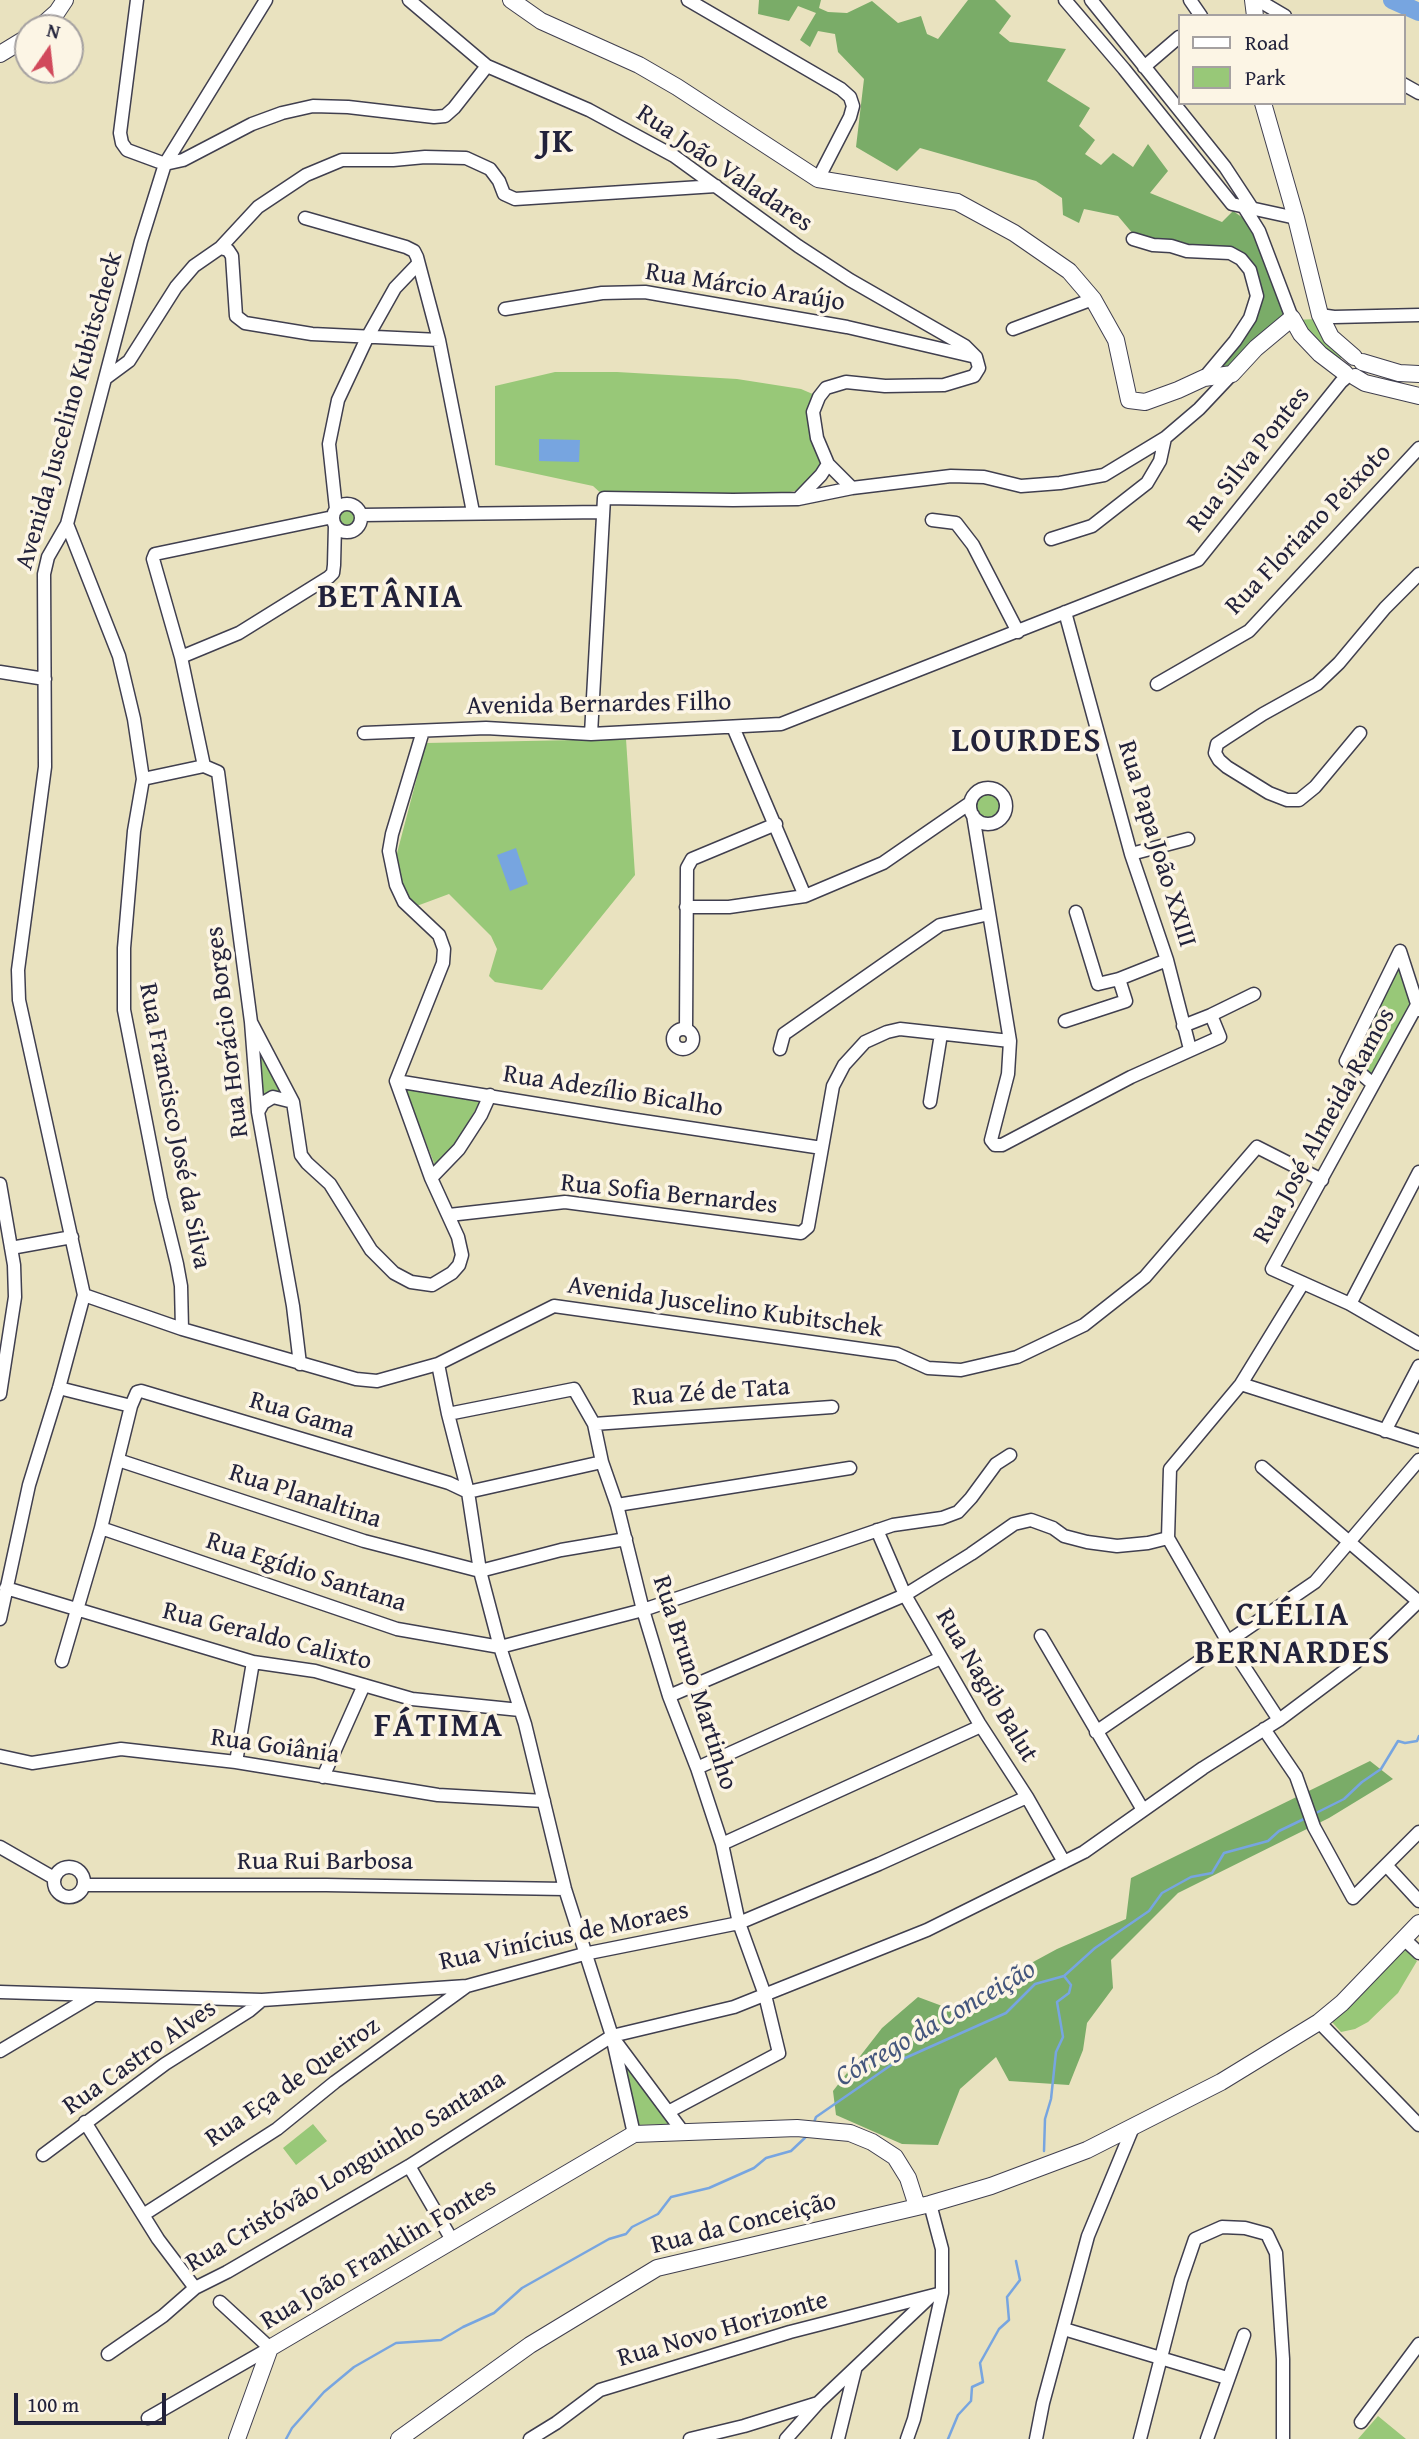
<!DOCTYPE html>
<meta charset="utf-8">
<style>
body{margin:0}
#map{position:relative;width:1419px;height:2439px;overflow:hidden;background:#e9e2bf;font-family:"Gentium Book Plus",serif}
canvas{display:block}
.legend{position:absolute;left:1178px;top:14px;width:228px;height:91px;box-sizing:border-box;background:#fcf5e5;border:2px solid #a5a1a1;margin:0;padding:9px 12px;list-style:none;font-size:21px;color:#22223b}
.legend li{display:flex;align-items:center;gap:14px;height:35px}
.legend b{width:35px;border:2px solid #a5a1a1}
.north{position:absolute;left:14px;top:14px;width:70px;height:70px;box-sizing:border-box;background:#fcf5e5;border:2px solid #a5a1a1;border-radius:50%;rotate:14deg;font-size:19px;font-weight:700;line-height:28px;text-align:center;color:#22223b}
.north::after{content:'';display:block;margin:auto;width:24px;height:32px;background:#d1495b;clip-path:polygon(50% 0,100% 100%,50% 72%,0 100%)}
.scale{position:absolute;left:14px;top:2393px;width:152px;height:32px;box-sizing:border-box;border:4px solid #22223b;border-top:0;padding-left:9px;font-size:21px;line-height:24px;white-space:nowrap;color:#22223b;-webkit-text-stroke:5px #fcf5e5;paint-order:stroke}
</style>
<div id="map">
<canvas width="1419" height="2439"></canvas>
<ul class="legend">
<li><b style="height:9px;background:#fff"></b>Road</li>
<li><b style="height:19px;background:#98c878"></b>Park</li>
</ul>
<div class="north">N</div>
<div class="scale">100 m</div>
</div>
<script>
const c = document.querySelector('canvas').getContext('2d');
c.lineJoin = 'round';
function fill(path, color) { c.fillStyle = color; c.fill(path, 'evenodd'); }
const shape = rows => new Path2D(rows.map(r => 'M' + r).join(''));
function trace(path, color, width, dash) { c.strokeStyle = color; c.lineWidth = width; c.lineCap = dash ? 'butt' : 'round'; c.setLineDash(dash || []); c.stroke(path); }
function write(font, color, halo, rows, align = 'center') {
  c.font = font + ' "Gentium Book Plus",serif'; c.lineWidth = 7; c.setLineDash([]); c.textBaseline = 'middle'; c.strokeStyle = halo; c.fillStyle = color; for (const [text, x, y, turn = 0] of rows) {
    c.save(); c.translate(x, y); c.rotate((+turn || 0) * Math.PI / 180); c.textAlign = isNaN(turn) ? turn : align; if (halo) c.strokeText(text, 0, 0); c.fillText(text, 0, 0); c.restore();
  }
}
fill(shape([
 [1316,319,1346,353,1335,364,1295,320],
 [555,372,617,372,737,379,801,389,815,395,813,439,821,464,819,474,800,490,790,492,732,497,604,496,593,486,495,465,495,386],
 '335 518a12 12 0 1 1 24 0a12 12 0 1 1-24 0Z',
 [626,739,635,875,542,990,495,982,489,976,497,949,491,936,449,894,414,907,406,899,396,857,426,743],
 '975 806a14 14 0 1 1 28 0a14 14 0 1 1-28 0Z',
 [1400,965,1411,1001,1373,1076,1352,1061],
 [251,1024,288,1091,263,1102],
 [405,1089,483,1097,455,1144,436,1168],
 [1405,1949,1417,1961,1398,1993,1368,2022,1355,2029,1341,2032,1332,2022,1352,2005],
 [629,2066,673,2124,637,2125,624,2067],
 [313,2124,327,2141,296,2165,283,2148],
 [1378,2416,1406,2439,1358,2439]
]), '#98c878');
fill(shape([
 [759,0,821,0,819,8,828,12,847,13,872,1,898,23,921,16,927,34,938,39,968,0,995,0,1011,16,999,33,1010,42,1066,49,1047,81,1090,108,1079,126,1095,140,1085,154,1101,165,1113,153,1133,167,1148,144,1168,171,1150,193,1222,222,1233,211,1249,222,1289,316,1230,367,1216,367,1259,296,1244,258,1134,235,1118,216,1084,209,1079,223,1063,215,1062,198,1036,181,920,148,897,171,856,147,864,79,838,52,835,34,818,31,810,47,800,40,816,13,798,6,789,21,758,14],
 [1370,1761,1393,1779,1329,1818,1178,1893,1111,1960,1113,1988,1087,2023,1083,2050,1069,2085,1009,2081,996,2057,960,2089,938,2145,902,2144,836,2115,833,2091,882,2028,918,1997,969,2016,1011,1974,1057,1949,1126,1919,1131,1878]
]), '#7aac68');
fill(shape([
 [539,439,580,440,579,462,539,461],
 [516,848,528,884,510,891,497,855]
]), '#77a5e0');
trace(shape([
 [1312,1815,1344,1799,1362,1782,1381,1769,1398,1741,1405,1743,1417,1741,1419,1736],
 [813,2125,816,2117,894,2063,1006,2013,1035,1984,1064,1976,1095,1948,1149,1911,1162,1893,1191,1877,1212,1873,1224,1853,1268,1841,1279,1831,1306,1818],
 [1044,2151,1045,2119,1051,2099,1056,2052,1063,2037,1057,2002,1069,1993,1071,1985,1064,1976],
 [286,2439,292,2428,324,2392,354,2367,396,2343,441,2340,463,2327,494,2313,522,2288,609,2239,626,2234,632,2227,658,2214,671,2197,709,2188,754,2168,766,2158,791,2151,809,2134],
 [948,2439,958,2415,971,2401,972,2387,983,2382,980,2363,999,2329,1009,2320,1007,2297,1020,2280,1016,2261]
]), '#77a5e0', 2.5);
trace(shape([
 [1392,0,1419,12]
]), '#77a5e0', 18);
const minor = shape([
 [137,0,120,133,122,143,127,150,165,164,183,160,252,124,282,113,313,106,348,107,434,117,445,116,454,108,487,66],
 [409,0,487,66,589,110,674,156,798,246,850,280,965,346,976,357],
 [688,0,841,89,850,97,853,106,850,117,818,179],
 [1065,0,1124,69,1232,204,1296,218],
 [1091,0,1225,167,1252,208],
 [1190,0,1201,16],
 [1258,0,1285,16],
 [1144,67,1179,37],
 [1403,84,1419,93],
 [1244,207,1259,231,1292,318],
 [305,218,406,247,414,251,417,257,439,340,473,512],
 [1133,239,1153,245,1171,246,1187,251,1230,253,1241,259,1250,270,1257,296,1250,318,1235,341,1204,378],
 [220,248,228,250,232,256,236,316,245,323,312,334,439,340],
 [505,309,602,293,645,292,847,327,976,357],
 [1320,315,1334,317,1419,315],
 [1013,329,1093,299],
 [106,378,129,361,176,287,194,266,220,248,258,207,306,175,342,160,393,160,425,157,466,158,490,169,499,181,504,194,515,199,716,186],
 [852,488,828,464,817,438,813,412,819,397,826,388,846,382,885,386,944,385,974,376,979,368,976,357],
 [798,499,821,475,828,464],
 '333 518a14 14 0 1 1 28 0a14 14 0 1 1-28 0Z',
 [336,509,329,444,338,400,368,336,395,288,418,264],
 [361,515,603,512],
 [932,520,956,523,973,545,1018,632],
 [67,524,119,656,134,719,143,779,134,831,124,948,124,1010,161,1199,177,1264,181,1286,182,1329],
 [1051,539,1092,526,1147,483,1160,461,1165,438],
 [1065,612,1131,854,1167,960,1190,1049],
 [181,657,239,633,329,577,333,573,334,565,335,525],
 [0,672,45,679],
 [1157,684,1249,631,1419,448],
 [733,727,805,896],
 [364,733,486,728,591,734,781,724,1198,560,1341,382,1348,376],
 [1360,733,1315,787,1299,800,1287,800,1269,793,1227,767,1219,760,1215,753,1217,744,1226,738,1263,714,1317,684,1339,663,1385,608,1419,574],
 [591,734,604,498,733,500,798,499,852,488,951,476,984,477,1021,486,1060,483,1104,475,1165,438,1199,409,1232,374],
 [204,766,181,657,153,559,155,554,333,517],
 [143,779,204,766,218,772,251,1022,258,1112,293,1306,300,1364],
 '970 806a18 18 0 1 1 36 0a18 18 0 1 1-36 0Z',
 [973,815,1010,1041,1008,1074,991,1140,995,1145,1002,1145,1131,1077,1220,1037,1211,1015],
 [1131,854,1188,839],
 [686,907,729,907,805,896,883,863,970,803],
 [1076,912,1098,984,1119,979,1167,960],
 [1417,1005,1272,1269,1350,1304,1419,1344],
 [1065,1021,1126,1001,1119,979],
 [251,1022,293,1102,301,1155,307,1163,330,1184,371,1250,394,1273,411,1282,432,1285,452,1273,459,1265,462,1255,458,1237,431,1178,396,1081,443,963,444,949,439,935,404,902,396,885,389,851,392,834,423,731],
 [1183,1026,1211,1015,1254,994],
 '673 1039a10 10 0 1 1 20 0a10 10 0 1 1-20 0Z',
 [686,1029,687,868,692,859,776,824],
 [780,1049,784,1034,940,925,989,914],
 [396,1081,623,1118,822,1148],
 [1373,1084,1346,1061,1400,951,1419,1010],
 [930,1102,941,1034],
 [258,1112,263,1103,273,1097,293,1102],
 [431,1178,459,1149,481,1115,490,1095],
 [0,1184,14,1265,15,1297,0,1394],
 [449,1215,565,1202,801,1233,808,1227,833,1086,844,1065,865,1042,887,1032,900,1029,1010,1041],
 [11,1248,72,1237],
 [84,1295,182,1329,356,1379,377,1381,438,1364,554,1306,897,1354,928,1368,961,1370,1017,1357,1084,1325,1145,1277,1257,1147,1322,1180],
 [1350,1304,1419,1172],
 [438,1364,448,1414,468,1492,480,1571,500,1647,525,1724,565,1889,612,2036,634,2134],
 [1241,1384,1419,1441],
 [59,1388,131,1406],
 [448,1414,574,1389,594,1424,602,1462,617,1505,643,1610,669,1696,697,1768,722,1844,739,1923,765,1995,779,2053,668,2112],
 [594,1424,832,1407],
 [1385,1431,1419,1366],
 [118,1460,364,1541,480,1571,561,1550,626,1539],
 [1262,1467,1419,1602],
 [617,1505,850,1468],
 [101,1528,397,1629,500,1647,643,1610,893,1525,942,1518,958,1512,971,1498,996,1464,1010,1455],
 [877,1530,905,1595,979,1723,1027,1797,1064,1862],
 [1168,1538,1228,1642,1279,1720],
 [6,1588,253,1662,315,1671,412,1699,520,1710],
 [0,1619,29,1485,59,1388,84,1295,19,1000,18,970,45,767,44,574,48,557,67,524,141,241,165,164,266,0],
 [1041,1636,1143,1810],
 [62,1661,101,1528,131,1406,137,1392,141,1391,449,1483,468,1492,602,1462],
 [669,1696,905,1595,971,1554,1014,1524,1031,1520,1053,1528,1064,1536,1087,1542,1117,1546,1148,1543,1168,1538,1170,1469,1241,1384,1303,1283],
 [1264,1729,1296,1776,1314,1827,1353,1898,1419,1832],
 [1096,1732,1315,1582,1419,1460],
 [0,1756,32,1763,121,1749,236,1762,438,1795,544,1801],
 [236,1762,253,1662],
 [697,1768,941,1658],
 [323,1777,364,1685],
 [722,1844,981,1726],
 [0,1847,54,1878],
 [1386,1865,1419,1901],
 '54 1882a15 15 0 1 1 30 0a15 15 0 1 1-30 0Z',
 [85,1885,326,1885,565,1889],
 [1404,1939,1419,1953],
 [0,1992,262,2000,467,1986,584,1954,739,1923,879,1864,1027,1797],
 [1319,2022,1419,2125],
 [616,2042,683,2132],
 [0,2051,94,1995],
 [85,2122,158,2239,195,2288],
 [43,2155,165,2064,249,2011,262,2000],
 [409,2166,452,2240],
 [143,2215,277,2129,335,2082,467,1986],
 [1064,2329,1227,2378],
 [108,2354,163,2316,195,2288,227,2272,409,2166,612,2036,734,2007,927,1930,1084,1852,1203,1768,1279,1720,1355,1663,1419,1601],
 [148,2418,270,2348,220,2302],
 [1361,2422,1419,2344],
 [530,2439,556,2423,600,2390,790,2332,942,2293],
 [690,2439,744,2426,818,2403],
 [786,2439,818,2403,931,2296],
 [838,2439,855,2370],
 [907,2439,914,2419,942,2293,942,2249,930,2204],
 [1036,2439,1043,2403,1088,2236,1134,2125],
 [1140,2439,1181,2280,1195,2239,1222,2227,1245,2228,1267,2234,1276,2253,1283,2359,1283,2439],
 [1207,2439,1244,2335]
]);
const tertiary = shape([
 [511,0,541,21,639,65,677,87,818,179,957,202,1014,233,1069,271,1093,299,1116,340,1129,400,1145,402,1178,390,1204,378,1232,374,1256,348,1292,318],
 [1253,0,1255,16],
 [39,28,57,12,65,0],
 [0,54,28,37],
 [1263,103,1296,218,1320,315,1331,337,1354,357],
 [1292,318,1301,334,1320,354,1345,373],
 [1362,362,1399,373,1419,374],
 [1355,377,1365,383,1419,396],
 [237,2439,270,2348,634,2134,797,2128,850,2133,872,2142,895,2157,908,2178,917,2206],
 [399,2439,530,2345,657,2268,930,2204,991,2186,1087,2150,1221,2082,1319,2022,1342,2003,1419,1923]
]);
trace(minor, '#403f4f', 15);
trace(tertiary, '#403f4f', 18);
trace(minor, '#fff', 12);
trace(tertiary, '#fff', 16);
write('26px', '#22223b', '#fcf5e5', [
 ["Rua João Valadares",724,169,34],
 ["Rua Márcio Araújo",745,288,9],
 ["Avenida Juscelino Kubitscheck",70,411,-74],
 ["Rua Silva Pontes",1249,460,-51],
 ["Rua Floriano Peixoto",1309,530,-46],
 ["Avenida Bernardes Filho",599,705,-1],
 ["Rua Papa João XXIII",1156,844,73],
 ["Rua Horácio Borges",228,1032,-97],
 ["Rua Adezílio Bicalho",613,1092,9],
 ["Rua Francisco José da Silva",174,1126,79],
 ["Rua José Almeida Ramos",1325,1126,-61],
 ["Rua Sofia Bernardes",669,1195,6],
 ["Avenida Juscelino Kubitschek",725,1308,8],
 ["Rua Zé de Tata",711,1393,-4],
 ["Rua Gama",302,1416,17],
 ["Rua Planaltina",305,1497,18],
 ["Rua Egídio Santana",306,1573,18],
 ["Rua Geraldo Calixto",267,1637,14],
 ["Rua Bruno Martinho",694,1683,72],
 ["Rua Nagib Balut",986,1686,59],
 ["Rua Goiânia",275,1747,8],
 ["Rua Rui Barbosa",325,1862],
 ["Rua Vinícius de Moraes",564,1937,-12],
 ["Rua Castro Alves",140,2058,-35],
 ["Rua Eça de Queiroz",293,2083,-35],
 ["Rua Cristóvão Longuinho Santana",346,2172,-31],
 ["Rua da Conceição",744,2224,-14],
 ["Rua João Franklin Fontes",379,2255,-31],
 ["Rua Novo Horizonte",723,2330,-16]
]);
write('italic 28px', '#44567d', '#fcf5e5', [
 ["Córrego da Conceição",936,2024,-30]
]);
c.letterSpacing = '2px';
write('bold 33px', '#22223b', '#fcf5e5', [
 ["JK",557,144],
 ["BETÂNIA",391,599],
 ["LOURDES",1027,743],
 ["CLÉLIA",1293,1617],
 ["BERNARDES",1293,1655],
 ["FÁTIMA",439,1728]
]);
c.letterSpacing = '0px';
</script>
